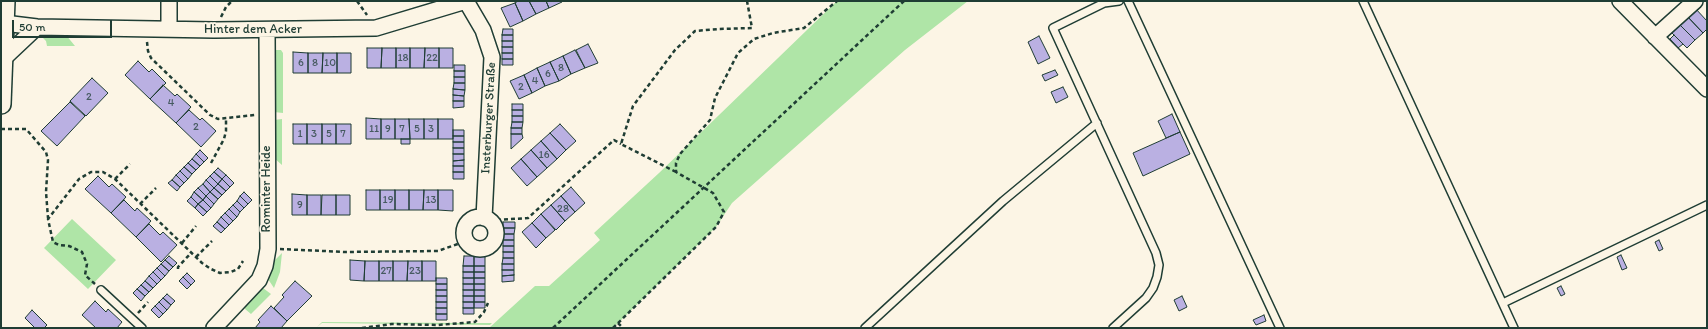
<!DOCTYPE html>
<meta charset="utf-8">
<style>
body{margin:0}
#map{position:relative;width:1708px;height:329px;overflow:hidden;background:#fcf5e5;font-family:Itim,sans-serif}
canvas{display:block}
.frame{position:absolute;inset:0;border:2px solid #1f3d34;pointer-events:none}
.scale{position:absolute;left:12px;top:20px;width:100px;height:18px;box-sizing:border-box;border:2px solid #1f3d34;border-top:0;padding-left:5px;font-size:12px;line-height:14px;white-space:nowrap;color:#1f3d34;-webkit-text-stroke:3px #fcf5e5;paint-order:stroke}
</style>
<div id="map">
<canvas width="1708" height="329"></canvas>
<div class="frame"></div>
<div class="scale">50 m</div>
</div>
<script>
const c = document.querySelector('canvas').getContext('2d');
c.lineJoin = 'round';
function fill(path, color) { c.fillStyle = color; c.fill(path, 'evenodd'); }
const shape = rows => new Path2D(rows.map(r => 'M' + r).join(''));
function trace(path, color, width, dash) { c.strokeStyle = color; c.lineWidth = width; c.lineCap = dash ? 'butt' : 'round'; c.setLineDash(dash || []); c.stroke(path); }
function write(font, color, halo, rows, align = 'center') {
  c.font = font + ' Itim,sans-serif'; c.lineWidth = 3.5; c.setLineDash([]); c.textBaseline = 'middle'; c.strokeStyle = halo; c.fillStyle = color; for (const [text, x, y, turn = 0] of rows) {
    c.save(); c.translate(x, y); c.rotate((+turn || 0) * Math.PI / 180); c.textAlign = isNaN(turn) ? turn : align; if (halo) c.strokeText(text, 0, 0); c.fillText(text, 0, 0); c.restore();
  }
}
fill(shape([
 [837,1,968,1,905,50,732,203,716,227,613,328,489,328,535,286,549,286,600,240,594,233,659,173],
 [54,35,66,35,75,46,47,46,46,41,43,38],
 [274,50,281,50,283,53,283,113,274,112],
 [282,119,282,165,274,158,274,120],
 [72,219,116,260,88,289,44,248],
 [282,253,280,272,274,288,268,279,273,262],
 [263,288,271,294,251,314,245,309,245,305],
 [322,322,463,323,492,323,490,325,322,323,317,327]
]), '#afe5a7');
const building = shape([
 [518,1,529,1,536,14,523,21,515,3,518,1],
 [529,1,546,1,549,8,536,14,529,1],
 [546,1,562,1,562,2,549,8,546,1],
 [515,3,523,21,510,27,501,8,515,3],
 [1695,8,1707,21,1707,29,1703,33,1686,15,1695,8],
 [1686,15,1703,33,1695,40,1679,24,1686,15],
 [1679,24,1695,40,1687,48,1670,31,1679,24],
 [503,29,513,29,513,35,502,35,503,29],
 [502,35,513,35,513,41,502,41,502,35],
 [1674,35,1683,44,1678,48,1670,39,1674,35],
 [1039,36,1050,58,1038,64,1028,42,1039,36],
 [502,41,513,41,513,47,502,47,502,41],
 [588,44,598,63,585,68,576,50,588,44],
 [502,47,513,47,513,53,502,53,502,47],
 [367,48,382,48,381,68,367,68,367,48],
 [382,48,396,48,396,68,381,68,382,48],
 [396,48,410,48,410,68,396,68,396,48],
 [410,48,425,48,424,68,410,68,410,48],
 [425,48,439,48,439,68,424,68,425,48],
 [439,48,453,48,453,68,439,68,439,48],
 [575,50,585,68,571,74,563,56,575,50],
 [293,52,308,53,308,73,293,73,293,52],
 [308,53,323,53,322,73,308,73,308,53],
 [323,53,337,53,337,73,322,73,323,53],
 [337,53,351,53,351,73,337,73,337,53],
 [502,53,513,53,513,59,502,59,502,53],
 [563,56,571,74,559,81,550,62,563,56],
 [502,59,513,59,513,65,502,65,502,59],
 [138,61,149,72,152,69,166,83,150,99,125,75,138,61],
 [550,62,559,81,545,86,537,68,550,62],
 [454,65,465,65,465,71,454,71,454,65],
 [537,68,545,86,532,93,524,75,537,68],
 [1055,70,1058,75,1045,81,1042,75,1055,70],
 [454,71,465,71,465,77,454,77,454,71],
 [524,75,532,93,519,99,510,81,524,75],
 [454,77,465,77,465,83,454,83,454,77],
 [92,78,108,93,86,116,70,101,92,78],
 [454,83,465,83,465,90,453,89,454,83],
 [163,85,175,96,177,94,191,107,176,123,150,99,163,85],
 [1063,87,1068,97,1056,103,1051,92,1063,87],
 [453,89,465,90,464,96,453,95,453,89],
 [453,95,464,96,464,101,453,101,453,95],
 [453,101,464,101,464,107,453,108,453,101],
 [70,102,85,116,57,146,41,131,70,102],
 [512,104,523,104,523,110,512,110,512,104],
 [189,110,200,120,202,118,216,131,201,147,176,123,189,110],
 [512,110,523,110,523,116,512,116,512,110],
 [1172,114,1180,132,1166,138,1158,121,1172,114],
 [512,116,523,116,523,122,512,122,512,116],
 [366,118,381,119,381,139,366,139,366,118],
 [381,119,395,119,395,139,381,139,381,119],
 [395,119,409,119,410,139,395,139,395,119],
 [409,119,424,119,424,139,410,139,409,119],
 [424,119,438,119,438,139,424,139,424,119],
 [438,119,453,119,453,139,438,139,438,119],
 [512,122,523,122,522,128,511,128,512,122],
 [293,124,307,124,307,144,293,144,293,124],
 [307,124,322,124,322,144,307,144,307,124],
 [322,124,336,124,336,144,322,144,322,124],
 [336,124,351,124,351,144,336,144,336,124],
 [560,124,576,141,566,150,550,133,560,124],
 [511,128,522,128,522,134,511,134,511,128],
 [453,130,464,130,464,136,453,136,453,130],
 [1180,132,1190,154,1143,176,1133,153,1180,132],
 [550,133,566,150,557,159,541,141,550,133],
 [511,134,522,134,523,138,511,149,511,134],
 [453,136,464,136,464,142,453,142,453,136],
 [401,139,410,139,410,144,401,144,401,139],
 [541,141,557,159,547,168,531,150,541,141],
 [453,142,464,142,464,148,453,148,453,142],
 [453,148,464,148,464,154,453,154,453,148],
 [200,150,208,158,204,162,196,154,200,150],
 [531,150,547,168,537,177,521,159,531,150],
 [196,154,204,162,200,166,192,159,196,154],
 [453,154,464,154,464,160,453,161,453,154],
 [192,159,200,166,196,170,188,163,192,159],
 [521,159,537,177,527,186,511,168,521,159],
 [464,160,464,166,453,166,453,161,464,160],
 [188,163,196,170,192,174,184,167,188,163],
 [453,166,464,166,464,172,453,172,453,166],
 [184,167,192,174,188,179,180,171,184,167],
 [218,168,226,175,222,179,214,172,218,168],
 [180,171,188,179,184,183,176,175,180,171],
 [214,172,222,179,218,184,210,176,214,172],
 [453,172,464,172,464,179,453,179,453,172],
 [176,175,184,183,180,187,172,180,176,175],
 [226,175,234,183,230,187,222,179,226,175],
 [98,176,109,187,112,184,126,197,111,213,85,189,98,176],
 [210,176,218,184,214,188,206,180,210,176],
 [222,179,230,187,226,191,218,184,222,179],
 [172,180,180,187,177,191,168,183,172,180],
 [206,180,214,188,210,192,203,184,206,180],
 [203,184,210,192,206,196,198,188,203,184],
 [218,184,226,191,222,195,214,188,218,184],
 [571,187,585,203,575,212,561,196,571,187],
 [198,188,206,196,203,200,194,192,198,188],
 [214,188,222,195,218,199,210,192,214,188],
 [366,190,380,190,380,210,366,210,366,190],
 [380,190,395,190,395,210,380,210,380,190],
 [395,190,409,190,409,210,395,210,395,190],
 [409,190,424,190,423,210,409,210,409,190],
 [424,190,438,190,438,210,423,210,424,190],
 [438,190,453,190,453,211,438,210,438,190],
 [194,192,203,200,198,204,191,197,194,192],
 [210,192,218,199,214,204,206,196,210,192],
 [244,192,252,200,248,204,240,196,244,192],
 [292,194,307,195,307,215,292,215,292,194],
 [307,195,321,195,321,215,307,215,307,195],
 [322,195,336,195,336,215,321,215,322,195],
 [336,195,350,195,350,215,336,215,336,195],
 [206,196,214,204,211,208,203,200,206,196],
 [240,196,248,204,244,208,237,201,240,196],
 [561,196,575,212,565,221,551,205,561,196],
 [191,197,198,204,195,208,187,201,191,197],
 [124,200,135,211,137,208,151,221,136,237,111,213,124,200],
 [203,200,211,208,207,212,198,204,203,200],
 [237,201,244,208,240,212,233,205,237,201],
 [198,204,207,212,203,216,195,208,198,204],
 [233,205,240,212,237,217,229,209,233,205],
 [551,205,565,221,556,230,541,214,551,205],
 [229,209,237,217,233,221,225,213,229,209],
 [225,213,233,221,229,225,221,217,225,213],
 [541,214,555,230,546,238,532,223,541,214],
 [221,217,229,225,225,229,217,222,221,217],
 [217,222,225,229,221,233,213,226,217,222],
 [503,222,515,222,515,228,503,228,503,222],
 [532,223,546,238,536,248,522,232,532,223],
 [149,224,160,235,163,232,177,245,161,262,136,237,149,224],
 [503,228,515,228,514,234,503,234,503,228],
 [503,234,514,234,514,240,503,240,503,234],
 [503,240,514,240,514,246,503,246,503,240],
 [1659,240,1663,249,1659,251,1655,242,1659,240],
 [503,246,514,246,514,252,503,252,503,246],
 [503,252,514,252,514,258,503,258,503,252],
 [1621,255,1627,268,1622,270,1617,257,1621,255],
 [169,256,177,263,173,267,165,260,169,256],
 [464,256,474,256,474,266,463,266,464,256],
 [474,256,485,256,485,266,474,266,474,256],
 [503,258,514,258,514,264,502,264,503,258],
 [165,260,173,267,169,271,161,264,165,260],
 [350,260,365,261,364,281,350,280,350,260],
 [365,261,379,261,379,281,364,281,365,261],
 [379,261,393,261,393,281,379,281,379,261],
 [393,261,408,261,407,281,393,281,393,261],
 [408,261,422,261,422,281,407,281,408,261],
 [422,261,436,261,436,281,422,281,422,261],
 [161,264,169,271,165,276,157,268,161,264],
 [502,264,514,264,514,270,502,270,502,264],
 [463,266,474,266,474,272,463,272,463,266],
 [474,266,485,266,485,272,474,272,474,266],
 [157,268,165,276,161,280,153,272,157,268],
 [502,270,514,270,514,275,502,276,502,270],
 [153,272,161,280,157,284,149,276,153,272],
 [463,272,474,272,474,278,463,278,463,272],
 [474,272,485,272,485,278,474,278,474,272],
 [187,273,195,281,191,285,183,277,187,273],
 [514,275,514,281,502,282,502,276,514,275],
 [149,276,157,284,153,288,145,281,149,276],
 [183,277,191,285,187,289,179,281,183,277],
 [436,278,447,278,447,284,436,284,436,278],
 [463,278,474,278,474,284,463,284,463,278],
 [474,278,485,278,485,284,474,284,474,278],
 [145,281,153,288,149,292,141,285,145,281],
 [295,281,312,296,287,321,274,308,284,297,282,295,295,281],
 [436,284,447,284,447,290,436,290,436,284],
 [463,284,474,284,474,290,463,290,463,284],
 [474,284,485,284,485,290,474,290,474,284],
 [141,285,149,292,145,296,137,289,141,285],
 [1561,286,1565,294,1561,296,1557,288,1561,286],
 [137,289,145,296,141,301,133,293,137,289],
 [436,290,447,290,447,296,436,296,436,290],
 [463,290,474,290,474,296,463,296,463,290],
 [474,290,485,290,485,296,474,296,474,290],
 [167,294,175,301,171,305,163,298,167,294],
 [436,296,447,296,447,302,436,302,436,296],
 [463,296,474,296,474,302,463,302,463,296],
 [474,296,485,296,485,302,474,302,474,296],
 [1182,296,1187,307,1179,311,1174,300,1182,296],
 [163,298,171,305,167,310,159,302,163,298],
 [95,301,106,312,108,309,122,322,117,328,96,328,82,315,95,301],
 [159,302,167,310,163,314,155,306,159,302],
 [436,302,447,302,447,308,436,308,436,302],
 [463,302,474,302,474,308,463,308,463,302],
 [474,302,485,302,485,308,474,308,474,302],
 [155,306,163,314,159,318,151,310,155,306],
 [271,306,287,321,281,328,255,328,260,322,258,320,271,306],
 [436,308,447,308,447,314,436,314,436,308],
 [463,308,474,308,474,314,463,314,463,308],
 [32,310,47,325,44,328,35,328,25,318,32,310],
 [436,314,447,314,447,320,436,320,436,314],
 [1264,315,1266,321,1256,325,1253,320,1264,315]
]);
fill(building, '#bab0e2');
trace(building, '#1f3d34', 1);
const service = shape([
 [1128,1,1280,328],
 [1363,1,1514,328],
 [101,290,142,328],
 [1503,303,1707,205],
 [865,328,1003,201,1097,123],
 [1113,328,1146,298,1153,288,1157,277,1159,265,1156,253,1053,28,1104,3,1119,1]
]);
const minor = shape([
 [169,1,169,29],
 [466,1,483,30,492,57,484,218],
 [1620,1,1707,89],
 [4,23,37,27,214,30,376,28,466,1],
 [1655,37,1695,1],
 [2,60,37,27],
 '464 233a16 16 0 1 1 32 0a16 16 0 1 1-32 0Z',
 [214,328,259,280,265,266,268,249,267,30]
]);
const tertiary = shape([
 [1,104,5,1]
]);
trace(service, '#1f3d34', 10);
trace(minor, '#1f3d34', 18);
trace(tertiary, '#1f3d34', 22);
trace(shape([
 [357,1,367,15],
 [221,17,226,7,232,1],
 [147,42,148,51,151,58,210,115,218,119,255,115],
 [1,129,26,129,46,152,48,160,46,192,48,218],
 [211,163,224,139,226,131,226,118],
 [676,172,621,144,633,106,675,50,695,31,719,29,752,28,747,1],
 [115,179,130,164],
 [140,204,156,188],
 [497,220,528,218,614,140,621,144],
 [182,243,196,226],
 [280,249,345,252,438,251,466,241],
 [196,257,212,241],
 [178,269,178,267,191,253],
 [95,284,85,275,87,264,82,252,69,246,59,245,53,242,48,219,79,179,91,172,103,172,115,179,202,263,211,269,220,273,231,272,238,269,243,261],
 [138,313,148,302],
 [618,323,623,328],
 [362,328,392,324,438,325,475,322,484,312,488,303],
 [553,328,904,1],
 [613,328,716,227,724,212,713,193,676,172,676,163,680,154,710,120,715,98,738,53,754,39,773,33,804,28,837,1]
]), '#1f3d34', 2.5, [4, 3]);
trace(service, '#fcf5e5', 7);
trace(minor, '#fcf5e5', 15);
trace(tertiary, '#fcf5e5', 19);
write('11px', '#465a60', null, [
 ["18",403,58],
 ["22",432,58],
 ["6",301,63],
 ["8",315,63],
 ["10",330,63],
 ["8",561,68],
 ["6",548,74],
 ["4",535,81],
 ["2",521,87],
 ["2",89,97],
 ["4",171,103],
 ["2",196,127],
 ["11",374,129],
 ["9",388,129],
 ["7",402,129],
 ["5",417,129],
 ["3",431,129],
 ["1",300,134],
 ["3",314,134],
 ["5",329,134],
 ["7",343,134],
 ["16",544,155],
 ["19",388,200],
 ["13",431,200],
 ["9",300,205],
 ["28",563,209],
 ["27",386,271],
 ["23",415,271]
]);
write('13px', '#1f3d34', '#fcf5e5', [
 ["Hinter dem Acker",253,30],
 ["Insterburger Straße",489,118,-87],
 ["Rominter Heide",267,189,-90]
]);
</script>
